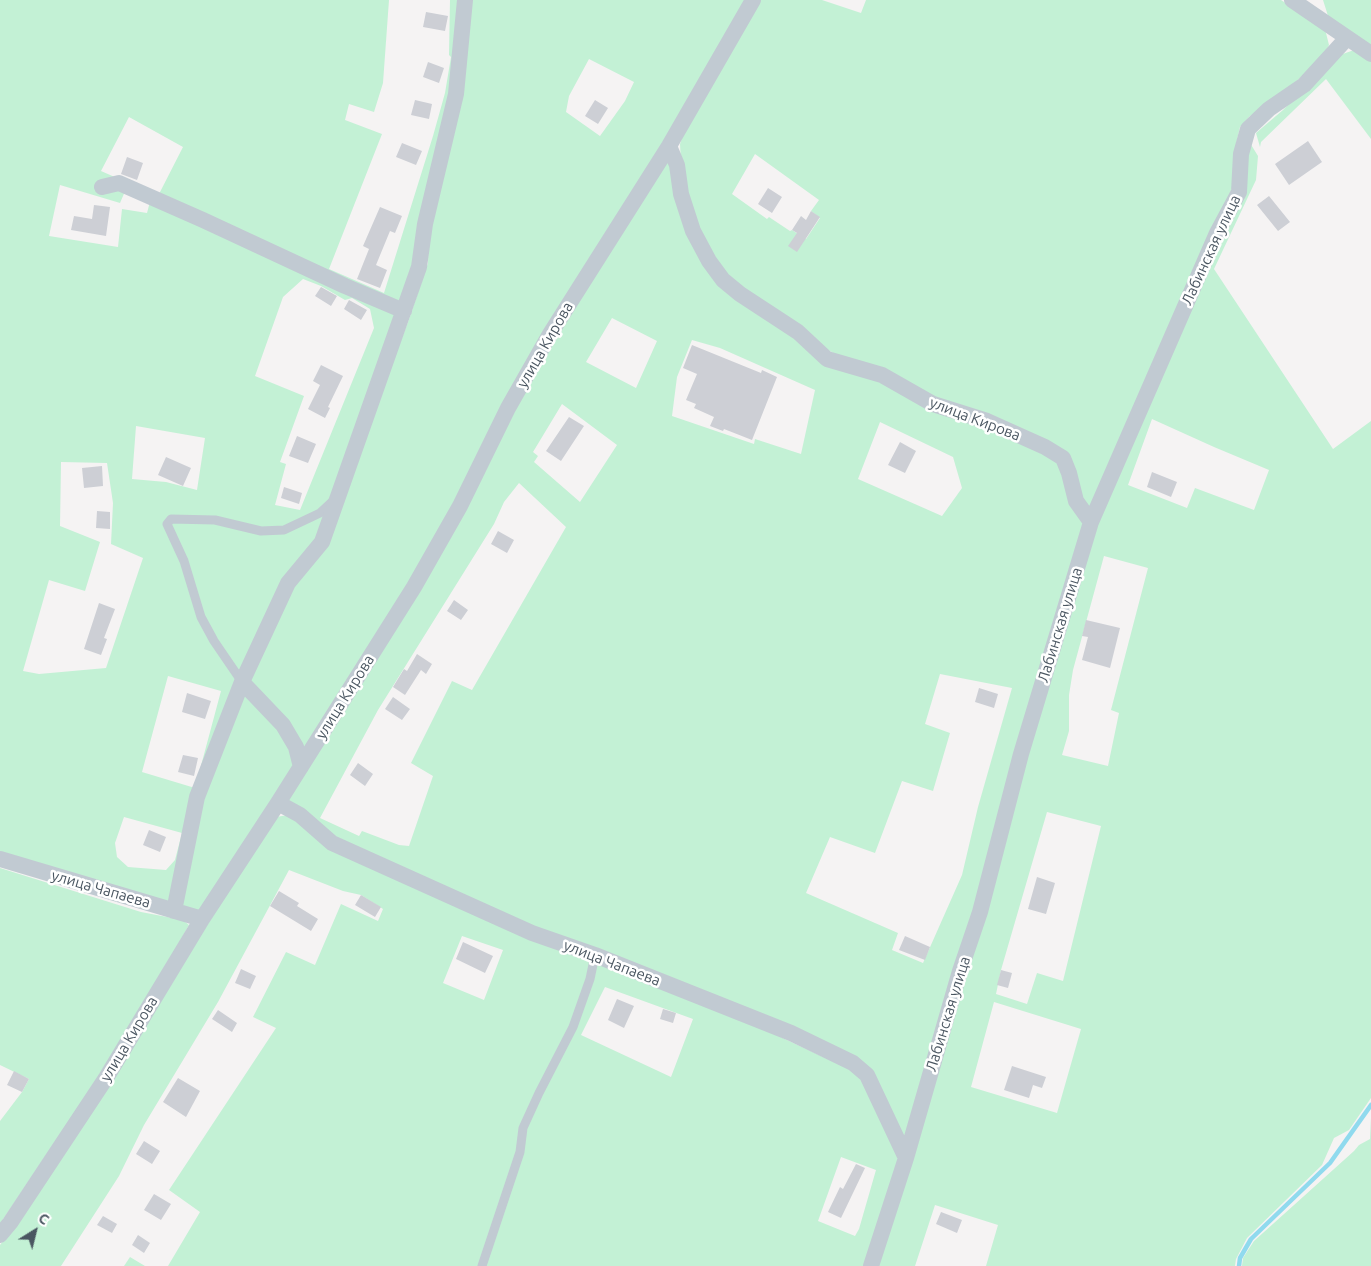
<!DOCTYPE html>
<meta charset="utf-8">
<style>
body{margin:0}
#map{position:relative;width:1371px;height:1266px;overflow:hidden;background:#f5f3f3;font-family:Ubuntu,sans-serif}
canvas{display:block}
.north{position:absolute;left:10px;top:1206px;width:50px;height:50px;-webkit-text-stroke:4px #fff;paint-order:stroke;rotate:36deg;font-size:14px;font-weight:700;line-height:20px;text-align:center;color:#4a5661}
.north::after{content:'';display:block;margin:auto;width:18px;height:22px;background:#4a5661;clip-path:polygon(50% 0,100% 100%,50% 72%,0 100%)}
</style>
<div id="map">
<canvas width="1371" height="1266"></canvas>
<div class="north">С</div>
</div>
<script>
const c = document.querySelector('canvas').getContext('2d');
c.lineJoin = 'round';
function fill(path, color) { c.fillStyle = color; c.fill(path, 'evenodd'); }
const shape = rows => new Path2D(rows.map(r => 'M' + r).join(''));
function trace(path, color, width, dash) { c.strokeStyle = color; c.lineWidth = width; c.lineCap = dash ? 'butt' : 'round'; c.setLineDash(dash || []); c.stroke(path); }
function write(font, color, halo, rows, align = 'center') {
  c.font = font + ' Ubuntu,sans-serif'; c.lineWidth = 5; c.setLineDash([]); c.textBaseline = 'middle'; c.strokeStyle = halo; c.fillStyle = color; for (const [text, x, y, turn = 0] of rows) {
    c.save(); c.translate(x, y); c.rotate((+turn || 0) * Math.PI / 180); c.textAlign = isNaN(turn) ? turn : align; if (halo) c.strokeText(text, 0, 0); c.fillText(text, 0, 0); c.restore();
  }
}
fill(shape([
 [0,0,389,0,383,83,374,112,349,104,345,120,382,134,329,269,384,293,433,136,445,93,451,57,449,55,450,0,461,0,453,96,414,268,318,541,234,693,169,905,0,855],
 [129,117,183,147,158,196,101,171],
 [60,185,120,203,126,189,151,198,147,213,122,209,118,247,49,236],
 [303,279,321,286,345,300,352,298,370,309,374,328,300,510,275,505,286,464,280,462,304,396,255,376,283,297],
 [136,426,205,438,197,490,166,482,132,479],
 [61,462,107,463,113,503,111,544,143,558,106,668,39,674,23,671,49,580,85,591,100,542,60,526],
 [168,676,221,691,195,788,142,772],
 [124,817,182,833,175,860,166,870,128,867,117,857,115,843],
 [469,0,746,0,440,533,314,741,199,910,181,910,203,795,291,582,324,543,408,322,428,263,429,221],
 [589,59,634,82,625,101,600,136,566,112,569,96],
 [759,0,822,0,861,13,866,0,1281,0,1325,29,1329,45,1324,56,1279,97,1250,116,1240,127,1236,144,1233,194,1091,514,1082,502,1069,465,828,355,723,275,695,223,681,162,680,144,686,126],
 [755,154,819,200,811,211,820,218,806,239,792,230,790,231,769,217,767,219,732,194],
 [1323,0,1371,0,1371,47,1329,19],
 [1357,49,1371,60,1371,139,1326,79,1261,142,1260,147,1256,133,1283,110,1337,56],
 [1250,143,1258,156,1256,180,1214,269,1333,449,1371,421,1371,1098,1349,1130,1334,1138,1322,1165,1247,1238,1236,1259,1235,1266,986,1266,998,1225,935,1205,915,1266,877,1266,1022,769,1102,507,1140,418],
 [1152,419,1214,447,1269,470,1254,510,1195,488,1187,508,1128,485],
 [1104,556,1148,568,1111,710,1119,713,1108,766,1062,755,1069,731,1069,695,1073,670],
 [1047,812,1101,826,1063,981,1037,973,1027,1004,996,994,1001,970],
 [994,1002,1081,1029,1057,1113,971,1087],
 [670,152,682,215,741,299,871,375,1060,460,1088,525,904,1148,868,1072,339,841,286,801,537,366],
 [612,318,657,341,636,388,586,362],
 [692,340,720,348,815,390,801,454,755,439,754,444,672,416,677,377],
 [562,404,617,445,580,502,534,462,538,456,533,452],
 [880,422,953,457,962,488,942,516,858,479],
 [519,483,566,527,472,690,452,681,411,763,433,776,409,846,399,845,362,831,359,836,320,818,378,710,494,524,504,502],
 [940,674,1012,688,978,807,962,875,923,963,892,950,898,933,806,893,830,837,875,853,902,781,933,791,950,733,925,724],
 [288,815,335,849,723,1010,866,1077,894,1141,899,1164,868,1266,168,1266,200,1212,169,1190,276,1028,253,1017,286,952,315,965,341,904,378,921,383,909,361,895,343,891,289,870,218,1002,144,1125,119,1176,61,1266,0,1266,0,1245,22,1215,276,817],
 [462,936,503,950,484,1000,443,983],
 [605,987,693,1019,671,1077,581,1035],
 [841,1157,876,1170,859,1229,855,1236,818,1221],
 [0,868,141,912,183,920,189,925,129,1031,0,1224,0,1121,22,1092,29,1079,0,1065],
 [1371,1118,1371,1266,1242,1266,1243,1258,1254,1241,1354,1151,1359,1145,1370,1139],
 [130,1257,145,1266,124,1266]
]), '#c3f1d5');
trace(shape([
 [1239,1266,1240,1258,1251,1239,1330,1163,1371,1105]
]), '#90daee', 4.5);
fill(shape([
 [426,12,448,16,445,31,423,27],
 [428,62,444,68,439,83,423,77],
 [415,100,432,104,429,119,411,115],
 [595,100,608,108,598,124,585,116],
 [1308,141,1322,162,1289,185,1275,164],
 [402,143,422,151,416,165,396,157],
 [127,157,143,163,137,180,121,174],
 [768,188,782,197,772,213,758,204],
 [1269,196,1290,222,1278,231,1257,205],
 [94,205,110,207,106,236,71,230,74,216,92,219],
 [380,207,402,216,395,233,390,231,376,265,387,270,380,288,357,279,369,249,363,246],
 [811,211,820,217,797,252,788,246,797,233,792,230,801,216,806,220],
 [321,287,337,296,331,306,315,296],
 [349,300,367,310,361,320,344,309],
 [692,345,761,373,762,370,777,377,752,440,724,429,723,431,710,426,714,417,694,408,696,404,686,400,697,374,683,368],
 [321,365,343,376,328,407,330,408,325,418,308,409,320,385,313,381],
 [569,417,584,426,561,461,546,451],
 [297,436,316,444,308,463,289,456],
 [900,442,916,451,905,473,888,465],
 [166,457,191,468,183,486,158,475],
 [102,466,103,486,84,488,82,468],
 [1152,472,1177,482,1171,497,1147,487],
 [284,487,302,493,299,504,281,498],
 [97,511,110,512,110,529,96,528],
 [498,531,514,540,507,553,491,544],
 [454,600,468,610,461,620,447,611],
 [99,603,115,609,104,638,107,639,101,655,84,649],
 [1086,620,1120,628,1110,668,1082,660,1088,637,1082,636],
 [417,654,432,664,426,674,421,670,405,695,393,687,404,669,407,671],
 [979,688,998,694,994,708,975,702],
 [187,693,211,701,205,719,182,712],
 [393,697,410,709,402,720,385,709],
 [183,755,198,758,194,776,178,772],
 [358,763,373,774,365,786,350,775],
 [149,830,166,837,160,852,143,845],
 [1037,877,1055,883,1046,914,1028,909],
 [279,891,299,903,297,906,318,919,311,931,270,906],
 [361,895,381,907,375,917,355,905],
 [905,936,930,947,925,960,899,950],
 [463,942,493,956,485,973,456,959],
 [241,969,256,976,250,989,235,983],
 [1001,970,1012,973,1008,988,997,985],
 [617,999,634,1006,624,1028,608,1020],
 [663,1009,676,1013,673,1023,660,1019],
 [218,1010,237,1023,232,1032,212,1019],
 [1012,1066,1046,1077,1042,1088,1033,1085,1029,1098,1004,1090],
 [14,1071,29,1079,22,1092,7,1085],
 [178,1078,200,1091,186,1117,163,1102],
 [144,1141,160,1151,152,1164,136,1154],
 [856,1164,865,1168,841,1218,828,1212,840,1187,843,1189],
 [154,1194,171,1204,161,1220,144,1210],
 [941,1212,962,1220,957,1233,936,1224],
 [103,1216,117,1224,112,1233,97,1225],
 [138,1235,150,1243,144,1253,132,1245]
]), '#cdcfd5');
trace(shape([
 [242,682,214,641,201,617,184,561,167,524,171,519,215,520,261,531,284,530,320,513,335,499],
 [482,1266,520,1152,523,1128,539,1093,573,1027,590,979,595,955]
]), '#c1cad2', 9);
trace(shape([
 [1292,0,1371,54],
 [669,146,677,165,681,194,693,231,709,261,723,280,740,294,798,332,827,359,882,375,933,404,987,421,1045,447,1063,458,1069,473,1076,501,1091,522],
 [102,187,119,183,203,220,345,286,404,311],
 [242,682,283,725,296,747,301,767],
 [278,803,300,815,332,843,532,933,595,955,791,1033,853,1063,867,1075,906,1158],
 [0,859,202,919],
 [174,911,197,797,242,682,288,583,322,542,419,267,425,224,456,94,465,0],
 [0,1235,10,1223,106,1078,202,919,278,803,414,587,460,506,508,408,550,334,669,146,753,0],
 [871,1266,906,1158,960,971,980,912,1021,754,1091,522,1217,233,1239,192,1241,154,1248,129,1269,109,1304,85,1347,38]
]), '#c1cad2', 16);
write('15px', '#4a5661', '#fff', [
 ["Лабинская улица",1211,250,-65],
 ["улица Кирова",545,345,-60],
 ["улица Кирова",975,419,21],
 ["Лабинская улица",1060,625,-73],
 ["улица Кирова",345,697,-58],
 ["улица Чапаева",101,889,16],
 ["улица Чапаева",612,963,21],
 ["Лабинская улица",948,1014,-73],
 ["улица Кирова",129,1039,-59]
]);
</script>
